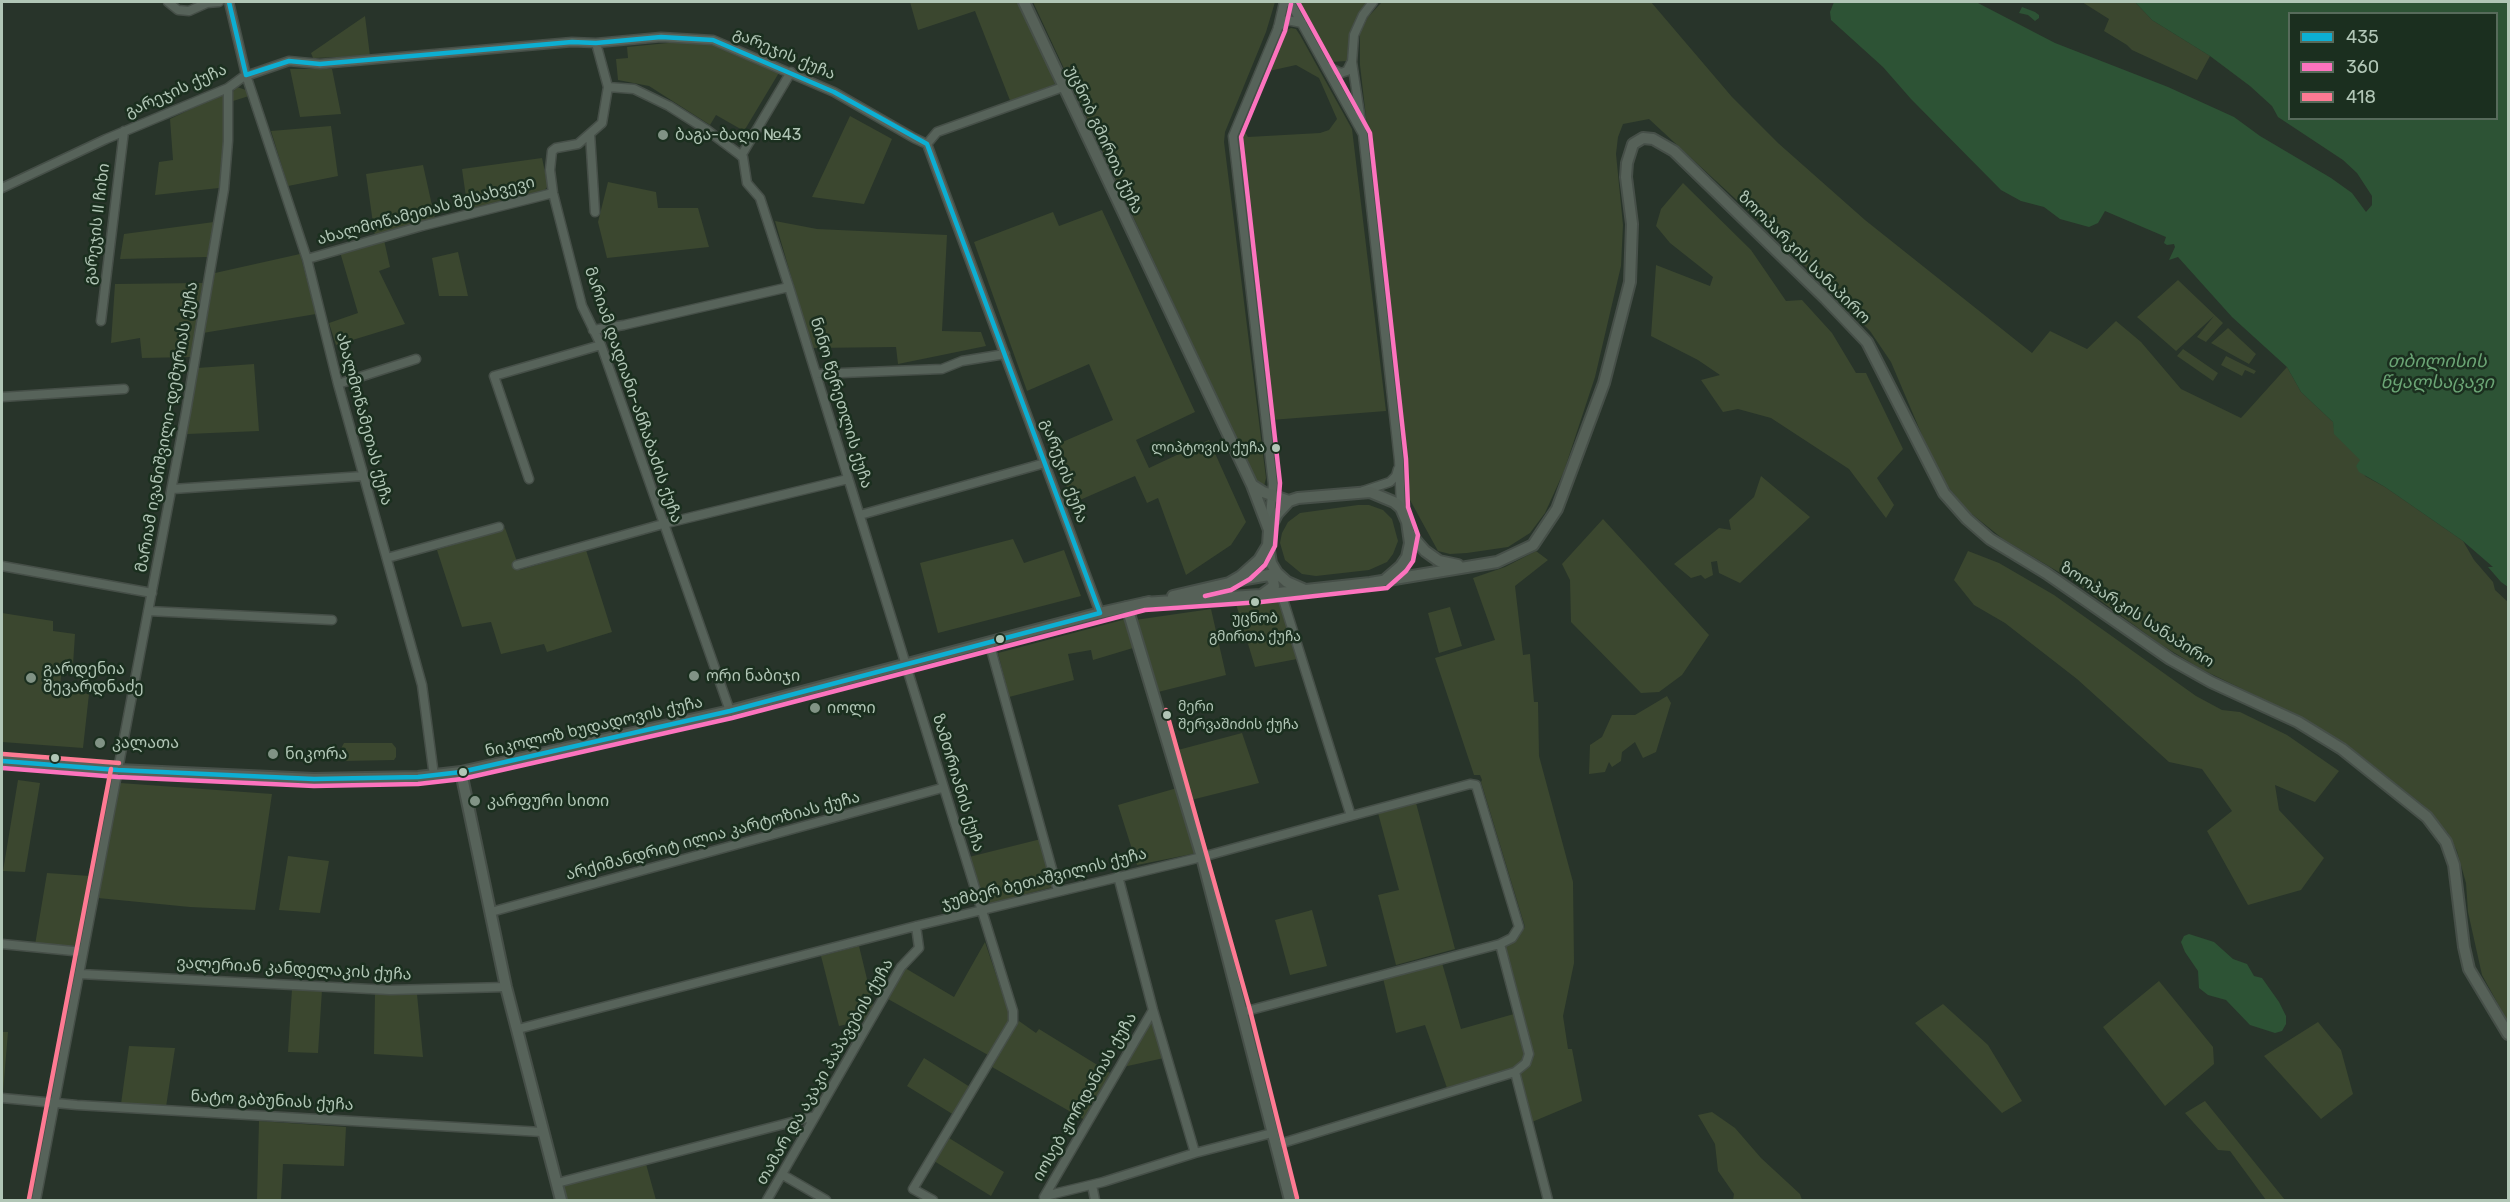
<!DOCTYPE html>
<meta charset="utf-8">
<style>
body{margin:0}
#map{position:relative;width:2510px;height:1202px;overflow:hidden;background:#28342a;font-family:Rubik,sans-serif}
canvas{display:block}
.frame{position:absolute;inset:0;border:3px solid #b1c6b6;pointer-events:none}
.legend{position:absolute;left:2288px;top:12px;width:210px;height:108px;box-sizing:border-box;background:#1b2f1f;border:2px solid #576b5b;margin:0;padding:8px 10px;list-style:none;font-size:18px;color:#b1c6b6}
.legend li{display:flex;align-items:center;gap:12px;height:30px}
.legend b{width:30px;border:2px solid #576b5b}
</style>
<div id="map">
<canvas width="2510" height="1202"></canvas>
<div class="frame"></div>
<ul class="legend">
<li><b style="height:8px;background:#0dafd3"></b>435</li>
<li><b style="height:8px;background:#fc73be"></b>360</li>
<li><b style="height:8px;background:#fe7a93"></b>418</li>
</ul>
</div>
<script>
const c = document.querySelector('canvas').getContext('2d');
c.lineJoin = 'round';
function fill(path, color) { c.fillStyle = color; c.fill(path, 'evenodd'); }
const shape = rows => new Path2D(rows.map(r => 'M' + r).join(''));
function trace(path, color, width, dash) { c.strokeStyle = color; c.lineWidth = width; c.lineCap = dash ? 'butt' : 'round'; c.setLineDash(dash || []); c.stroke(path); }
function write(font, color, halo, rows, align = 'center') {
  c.font = font + ' Rubik,"Noto Sans Georgian",sans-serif'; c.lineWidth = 5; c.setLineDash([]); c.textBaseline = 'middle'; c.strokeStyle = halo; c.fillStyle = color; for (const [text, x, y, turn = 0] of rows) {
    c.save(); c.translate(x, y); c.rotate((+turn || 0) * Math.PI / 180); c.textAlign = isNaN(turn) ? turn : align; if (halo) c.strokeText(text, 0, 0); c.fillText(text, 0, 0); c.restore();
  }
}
fill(shape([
 [910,2,1021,2,1055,84,1011,103,975,11,918,30],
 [1033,2,1275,2,1266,32,1225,132,1224,142,1266,478,1264,486,1256,480],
 [1296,2,1369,2,1358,16,1350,34,1347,61,1331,62],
 [1382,2,1651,2,1732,97,1778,143,1865,220,2032,353,2050,331,2087,349,2116,321,2141,342,2181,389,2241,418,2287,367,2301,392,2333,422,2335,434,2361,460,2365,476,2385,487,2463,541,2474,560,2493,582,2495,590,2508,602,2508,1022,2482,975,2468,912,2466,883,2457,851,2448,833,2423,805,2346,744,2294,714,2201,669,2160,644,2072,580,2003,539,1968,511,1944,482,1936,468,1891,362,1870,331,1768,229,1649,119,1623,124,1618,137,1616,154,1623,225,1621,266,1595,377,1564,471,1545,513,1530,533,1508,547,1467,553,1450,554,1438,551,1410,500,1360,65,1360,33,1368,17],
 [2082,2,2135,2,2152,20,2210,56,2197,80,2132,50,2127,45,2104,31,2109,19],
 [365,16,370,56,313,58,311,53],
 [1291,28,1296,29,1300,35,1352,129,1386,411,1271,420,1238,140,1281,33],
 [1296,65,1319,78,1337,119,1329,130,1320,133,1248,137,1244,130,1246,124,1269,71],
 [688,41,712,43,780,71,744,131,716,115,710,125,649,86,618,80,616,59,628,58,627,47],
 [290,69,332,69,341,114,300,117],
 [237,87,246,90,249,96,233,101,232,93],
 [224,93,226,141,219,188,155,195,159,162,173,160,170,119],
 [850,116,892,139,864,204,812,197],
 [331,126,338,176,288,186,271,131],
 [542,158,548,186,544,191,468,211,462,169],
 [423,165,435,219,375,237,366,174],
 [608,182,656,192,658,208,698,208,709,247,607,258,598,222],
 [1683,183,1751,250,1786,301,1802,300,1832,333,1856,373,1866,373,1903,449,1877,478,1894,505,1886,518,1849,469,1771,418,1738,409,1723,412,1701,380,1720,375,1698,360,1651,336,1656,265,1710,286,1713,277,1670,243,1656,226,1661,209],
 [1102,210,1195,412,1136,440,1149,468,1209,440,1246,522,1231,545,1186,575,1158,498,1147,503,1135,476,1073,503,1051,447,1113,420,1089,364,1027,391,974,242,1053,212,1059,226],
 [775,221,817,229,947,235,942,331,981,332,986,346,898,364,896,347,812,348],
 [214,222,207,257,120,259,124,234],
 [384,240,390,267,379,271,405,324,336,345,329,323,358,313,340,252],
 [458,252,468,296,439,296,432,258],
 [300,254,316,314,203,333,215,273],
 [2178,280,2223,323,2206,342,2197,337,2214,316,2176,351,2137,317],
 [203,283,191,357,142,358,140,338,111,343,115,284],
 [2228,328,2256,354,2249,364,2211,343],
 [2183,349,2218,373,2213,381,2177,356],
 [2226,356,2256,371,2254,374,2245,370,2242,376,2221,365],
 [254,364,259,431,187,434,197,368],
 [1761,476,1810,517,1740,583,1719,573,1717,561,1711,562,1713,575,1705,579,1701,575,1691,578,1674,564,1719,528,1731,530,1729,520,1754,497],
 [1358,505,1369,505,1383,510,1392,519,1398,541,1393,554,1387,562,1369,570,1316,576,1302,574,1285,560,1280,543,1282,533,1288,522,1300,513],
 [1603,519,1709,635,1682,675,1659,692,1641,693,1571,622,1570,580,1562,564],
 [505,528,520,570,586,550,612,632,547,652,544,644,501,654,491,622,462,627,437,550],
 [1013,539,1024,563,1064,550,1081,596,938,633,920,563],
 [1536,551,1548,560,1515,586,1523,655,1530,654,1534,702,1538,702,1539,756,1573,882,1574,963,1563,1016,1568,1049,1572,1049,1582,1101,1532,1122,1519,1073,1531,1061,1504,949,1507,943,1521,933,1525,927,1481,782,1482,780,1480,775,1474,775,1435,658,1495,640,1473,578,1505,567],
 [1968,551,1999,563,2054,595,2196,696,2222,710,2240,712,2287,735,2339,771,2315,802,2275,785,2279,810,2324,858,2301,890,2248,905,2207,831,2232,811,2202,769,2169,762,2077,679,2005,623,1974,605,1954,580],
 [1279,598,1297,659,1255,667,1236,604],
 [1450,607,1462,646,1439,653,1428,613],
 [1211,609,1226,675,1158,692,1135,620],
 [2,613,53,621,53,631,75,634,73,665,62,664,60,690,89,694,83,748,2,742],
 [1126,619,1133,648,1093,660,1091,650,1068,654,1074,680,1009,697,998,653],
 [1667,696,1671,703,1656,752,1643,758,1635,742,1622,752,1621,761,1612,767,1609,762,1605,772,1589,774,1590,745,1602,737,1612,715,1635,715],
 [1242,733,1259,783,1191,800,1178,750],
 [344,743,392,743,396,748,396,757,394,760,343,761,338,754],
 [18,780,40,783,25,872,3,871],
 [120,783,272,794,255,910,190,907,98,898],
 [1177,788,1197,853,1137,865,1118,805],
 [1416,803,1455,949,1396,965,1378,895,1399,890,1378,813],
 [1041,839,1053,887,985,905,969,857],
 [288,856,329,861,320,913,279,910],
 [47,873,90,876,77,947,35,945],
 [1312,910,1327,966,1290,975,1275,920],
 [985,942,1011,1019,988,1055,888,999,905,968,954,997],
 [859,946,874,1008,866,1020,839,1026,821,956],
 [1442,963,1461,1029,1514,1014,1525,1056,1517,1067,1447,1088,1425,1025,1396,1033,1383,978],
 [2159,981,2213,1047,2214,1064,2165,1106,2103,1027],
 [292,989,322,990,318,1053,288,1052],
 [375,994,417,994,423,1057,374,1054],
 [1943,1004,1988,1045,2022,1101,2002,1113,1915,1023],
 [1152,1018,1164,1058,1123,1067],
 [1019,1021,1036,1033,1039,1029,1112,1074,1085,1120,992,1067],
 [2318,1022,2341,1050,2353,1094,2321,1119,2264,1056],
 [2,1032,8,1032,3,1092,2,1092],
 [129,1046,175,1048,166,1107,121,1104],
 [924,1058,970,1087,954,1115,907,1086],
 [2205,1101,2285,1200,2266,1200,2230,1151,2218,1150,2185,1113],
 [1712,1112,1735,1128,1761,1158,1800,1194,1802,1200,1733,1200,1734,1194,1718,1171,1715,1144,1698,1115],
 [259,1121,346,1127,344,1166,283,1164,281,1200,257,1200],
 [949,1138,1004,1172,991,1196,934,1161],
 [646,1164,656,1200,566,1200,562,1186]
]), '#3b472f');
fill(shape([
 [1834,2,1976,2,2055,43,2168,87,2234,117,2260,136,2331,178,2352,193,2366,212,2372,205,2372,196,2357,173,2343,160,2278,117,2272,106,2250,86,2210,56,2152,20,2135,2,2508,2,2508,587,2501,582,2488,567,2493,567,2463,541,2385,487,2359,472,2356,466,2360,460,2334,434,2333,422,2301,392,2287,367,2232,317,2178,257,2169,260,2175,247,2174,244,2167,245,2164,243,2166,237,2105,211,2098,223,2089,227,2060,219,2044,207,2021,201,2001,190,1911,99,1883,67,1831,20,1830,12],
 [2290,14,2496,14,2496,118,2290,118],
 [2022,7,2035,12,2039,15,2039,18,2035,21,2028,15,2019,13],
 [2189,934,2214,942,2233,959,2247,964,2254,976,2262,978,2279,1002,2286,1016,2286,1024,2282,1031,2275,1033,2250,1025,2226,1000,2208,995,2199,988,2198,971,2185,952,2181,942,2184,936]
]), '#2d5335');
const minor = shape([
 [168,2,178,10,189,11,207,3,219,2],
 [229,2,246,75,307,259,338,384,422,685,434,776],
 [1290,2,1363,134,1399,460,1401,508],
 [1278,27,1287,20,1302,23],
 [596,43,608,87,602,123,578,144,556,148,552,151,550,170,553,193,582,306,601,345,730,711],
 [1326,66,1341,73,1347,71,1351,63],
 [608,87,634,89,669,106,707,130,743,157,747,183,760,198,789,287,1013,1011,1013,1022,913,1189,933,1200],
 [1362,128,1352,62,1354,35,1363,15,1373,2],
 [590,134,595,212],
 [927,144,937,132,1063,87],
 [741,156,791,72],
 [2,188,106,139,228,88,243,77,289,61,320,64,572,42,596,43,661,37,713,40,834,92,914,138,927,144,1100,613],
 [307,259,422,226,553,193],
 [101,321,124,131],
 [593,330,624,325,789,287],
 [816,374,942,369,962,361,1005,354],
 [338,384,416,359],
 [2,397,124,389],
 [529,479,494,376,601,345],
 [173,489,364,476],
 [1363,491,1390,482,1396,476,1398,469],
 [860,515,1045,463],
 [1269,526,1273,484,1233,136,1278,28,1284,2],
 [387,558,499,527],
 [517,565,663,524,848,479],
 [2,566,152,593],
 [148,611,332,620],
 [989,642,1058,891],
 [1351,816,1470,784,1476,785,1519,927,1512,938,1500,944,1529,1054,1526,1063,1515,1072,1548,1200],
 [1118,876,1153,1010,1195,1153],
 [491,912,942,788],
 [2,944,83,952],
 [80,974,390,990,506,987],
 [1243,1012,1500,944],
 [518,1029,916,926,1202,857,1351,816,1281,593],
 [2,1098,77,1105,542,1132],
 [1276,1145,1515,1072],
 [783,1175,826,1200],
 [557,1183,815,1116],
 [1092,1185,1095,1200],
 [1045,1196,1103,1182,1195,1153,1272,1133],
 [1044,1197,1153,1010],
 [36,1200,186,412,224,189,228,141,228,88],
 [767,1200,901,967,919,948,916,926]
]);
const tertiary = shape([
 [1127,607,1202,857,1290,1200],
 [461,772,506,987,561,1200]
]);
const secondary = shape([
 [1024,2,1252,485,1269,530],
 [1252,485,1263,492,1289,501],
 [1411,535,1425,551,1439,561,1458,565],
 [1240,580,1269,575,1273,580,1274,586,1263,594],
 [1303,589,1287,582,1277,573,1271,563,1268,545,1269,530,1277,514,1289,501,1298,498,1370,492,1394,502,1401,508,1407,522,1410,543,1407,557,1401,566,1386,579],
 [1173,596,1229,583,1241,576,1259,560,1268,545],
 [1144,603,1260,595,1370,583,1497,562,1533,545,1557,509,1604,383,1630,282,1632,224,1626,177,1627,163,1633,144,1643,138,1653,139,1674,151,1825,298,1867,342,1944,493,1967,519,1990,539,2046,573,2170,659,2211,682,2298,722,2342,749,2427,817,2446,842,2454,865,2464,947,2469,969,2508,1034],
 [2,761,118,770,314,779,418,777,461,772,730,711,1100,613,1149,602]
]);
trace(minor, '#464f48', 11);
trace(tertiary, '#464f48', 14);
trace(secondary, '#464f48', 14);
trace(minor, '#57635a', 8);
trace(tertiary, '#57635a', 10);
trace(secondary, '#566158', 10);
trace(shape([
 [229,2,246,75],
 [246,75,289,61,320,64,572,42,596,43,661,37,713,40,834,92,927,144,1100,613],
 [2,761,118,770,314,779,418,777,461,772,730,711,1100,613]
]), '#0dafd3', 4.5);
trace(shape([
 [1205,596,1231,590,1250,579,1265,565,1275,546,1280,483,1241,137,1285,31,1291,4],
 [2,768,118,777,314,786,418,784,462,779,732,718,1145,610,1261,602,1387,588,1406,571,1413,561,1418,535,1408,507,1406,459,1370,133,1298,2]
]), '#fc73be', 4.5);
trace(shape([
 [1166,710,1250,1010,1297,1198],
 [3,754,119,763],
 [29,1199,111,769]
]), '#fe7a93', 4.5);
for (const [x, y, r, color] of [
 [663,135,6,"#819385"],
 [1276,448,5,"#b1c6b6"],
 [1255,602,5,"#b1c6b6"],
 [1000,639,5,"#b1c6b6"],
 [694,676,6,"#819385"],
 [31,678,6,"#819385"],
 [815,708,6,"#819385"],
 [1167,715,5,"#b1c6b6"],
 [100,743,6,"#819385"],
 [273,754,6,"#819385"],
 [55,758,5,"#b1c6b6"],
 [463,772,5,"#b1c6b6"],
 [475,801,6,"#819385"]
]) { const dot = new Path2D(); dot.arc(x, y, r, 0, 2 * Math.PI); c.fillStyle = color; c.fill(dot); trace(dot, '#1b2f1f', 2); }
write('14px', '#b1c6b6', '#1b2f1f', [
 ["ლიპტოვის ქუჩა",1265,448],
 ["უცნობ",1255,619,"center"],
 ["გმირთა ქუჩა",1255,637,"center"],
 ["მერი",1178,707,"left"],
 ["შერვაშიძის ქუჩა",1178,725,"left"]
], 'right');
write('16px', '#b1c6b6', '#1b2f1f', [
 ["გარეჯის ქუჩა",784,54,23],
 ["გარეჯის ქუჩა",176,91,-24],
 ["უცნობ გმირთა ქუჩა",1104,140,65],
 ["ახალმოწამეთას შესახვევი",426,211,-15],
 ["გარეჯის II ჩიხი",97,224,-83],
 ["ზოოპარკის სანაპირო",1804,258,45],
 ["მარიამ დადიანი-ანჩაბაძის ქუჩა",633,395,71],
 ["ნინო წერეთლის ქუჩა",841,403,73],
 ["ახალმოწამეთას ქუჩა",364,419,75],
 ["მარიამ ივანიშვილი-დემურიას ქუჩა",167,427,-80],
 ["გარეჯის ქუჩა",1064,471,70],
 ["ზოოპარკის სანაპირო",2137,615,33],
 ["ნიკოლოზ ხუდადოვის ქუჩა",594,727,-13],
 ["ზამთრიანის ქუჩა",958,783,73],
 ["არქიმანდრიტ ილია კარტოზიას ქუჩა",713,836,-15],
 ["ჯუმბერ ბეთაშვილის ქუჩა",1044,879,-14],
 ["ვალერიან კანდელაკის ქუჩა",294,969,3],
 ["თამარ და აკაკი პაპავების ქუჩა",825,1072,-60],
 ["იოსებ ჟორდანიას ქუჩა",1085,1097,-60],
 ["ნატო გაბუნიას ქუჩა",272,1101,3]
]);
write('16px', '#b1c6b6', '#1b2f1f', [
 ["ბაგა-ბაღი №43",675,135],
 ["გარდენია",43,669],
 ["შევარდნაძე",43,687],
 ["ორი ნაბიჯი",706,676],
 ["იოლი",827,708],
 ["კალათა",112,743],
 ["ნიკორა",285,754],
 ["კარფური სითი",487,801]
], 'left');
write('italic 18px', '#6ba575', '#1b2f1f', [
 ["თბილისის",2437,362],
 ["წყალსაცავი",2437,383]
]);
</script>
